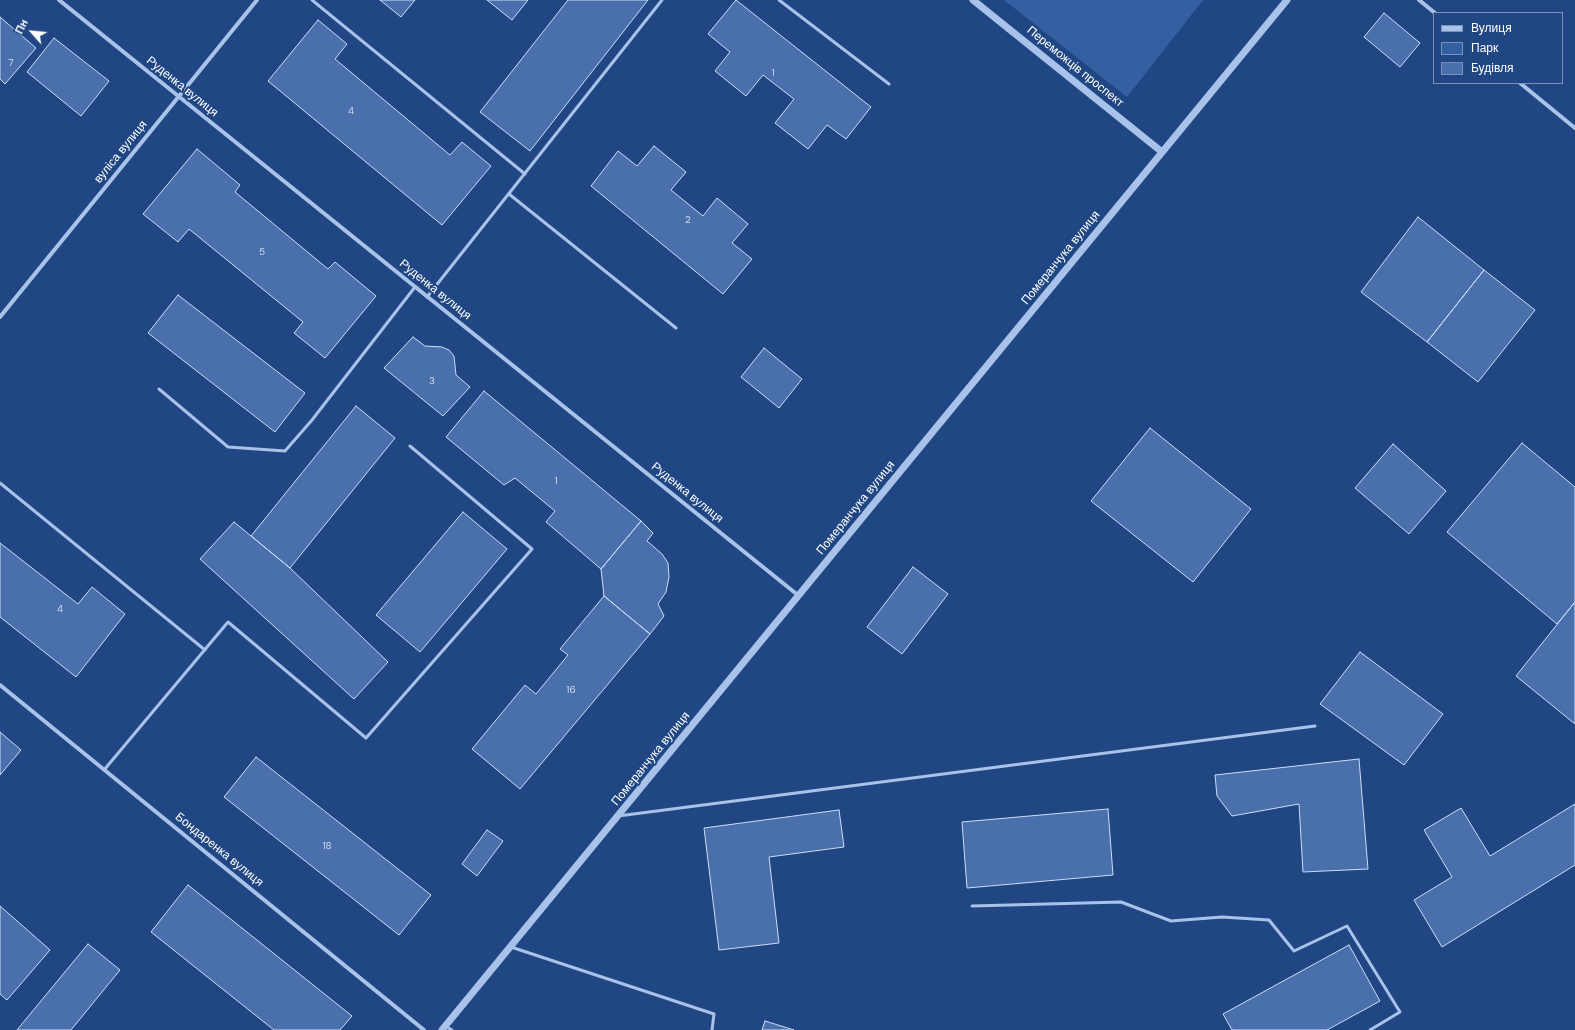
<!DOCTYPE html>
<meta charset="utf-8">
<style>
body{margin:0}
#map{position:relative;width:1575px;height:1030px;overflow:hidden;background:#204784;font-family:"DM Sans",sans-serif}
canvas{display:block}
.legend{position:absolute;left:1433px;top:12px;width:130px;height:72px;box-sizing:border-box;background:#204784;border:1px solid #7991b5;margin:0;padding:5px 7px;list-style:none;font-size:12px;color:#fff}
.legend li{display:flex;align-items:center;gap:8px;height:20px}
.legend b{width:20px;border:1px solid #7991b5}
.north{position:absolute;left:12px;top:12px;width:40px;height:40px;-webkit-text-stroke:3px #204784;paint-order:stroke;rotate:297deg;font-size:11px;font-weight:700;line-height:16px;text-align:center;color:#fff}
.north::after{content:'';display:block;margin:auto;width:14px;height:18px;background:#fff;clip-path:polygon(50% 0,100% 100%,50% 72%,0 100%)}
</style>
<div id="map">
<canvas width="1575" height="1030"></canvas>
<ul class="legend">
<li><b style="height:5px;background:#a8c2e9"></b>Вулиця</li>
<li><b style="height:11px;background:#3460a1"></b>Парк</li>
<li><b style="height:11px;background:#4970ac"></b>Будівля</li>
</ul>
<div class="north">Пн</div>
</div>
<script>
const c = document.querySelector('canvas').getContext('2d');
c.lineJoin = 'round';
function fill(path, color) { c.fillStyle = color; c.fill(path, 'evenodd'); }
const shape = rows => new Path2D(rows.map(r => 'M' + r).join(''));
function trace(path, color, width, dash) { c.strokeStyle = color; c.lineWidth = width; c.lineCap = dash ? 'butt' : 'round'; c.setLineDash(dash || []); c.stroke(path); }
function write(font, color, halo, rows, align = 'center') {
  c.font = font + ' "DM Sans",sans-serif'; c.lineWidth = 4; c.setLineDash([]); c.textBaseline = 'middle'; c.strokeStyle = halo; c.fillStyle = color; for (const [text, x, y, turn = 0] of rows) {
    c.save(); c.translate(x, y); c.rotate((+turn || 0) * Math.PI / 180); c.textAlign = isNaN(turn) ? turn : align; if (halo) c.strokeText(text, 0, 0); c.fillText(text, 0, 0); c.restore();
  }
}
fill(shape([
 [1004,0,1203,0,1127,97]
]), '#3460a1');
const building = shape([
 [380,0,415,0,401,17,380,0],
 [487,0,528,0,512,20,487,0],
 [568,0,648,0,530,151,480,112,568,0],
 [736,0,871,107,846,139,827,125,808,149,775,123,794,99,763,75,746,96,715,71,730,52,708,34,736,0],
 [1384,13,1420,43,1400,67,1364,37,1384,13],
 [0,17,36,48,5,84,0,79,0,17],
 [318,20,347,44,335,59,450,155,462,142,491,166,442,225,268,81,318,20],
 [54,38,109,81,81,116,27,72,54,38],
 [654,146,686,172,671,190,703,216,717,198,748,224,732,243,752,259,723,294,591,186,618,151,637,166,654,146],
 [197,149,240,185,235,192,328,269,335,262,376,296,325,358,294,333,303,322,189,229,178,242,143,214,197,149],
 [1418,217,1484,270,1427,342,1361,292,1418,217],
 [1484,270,1535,310,1478,382,1427,342,1484,270],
 [178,295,305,393,275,432,148,333,178,295],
 [413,337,425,346,442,347,449,350,454,356,456,375,470,387,443,416,384,368,413,337],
 [764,348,802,379,779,408,741,377,764,348],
 [484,391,641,521,601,569,546,522,555,511,515,478,504,485,446,437,484,391],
 [356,406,395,438,290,568,251,536,356,406],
 [1150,428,1251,509,1193,582,1091,501,1150,428],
 [1522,443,1575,487,1575,602,1557,624,1447,532,1522,443],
 [1393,444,1446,491,1409,534,1355,488,1393,444],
 [463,512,507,549,420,652,376,615,463,512],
 [641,521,653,533,647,541,662,554,668,563,669,577,666,592,658,604,664,616,650,634,604,596,601,569,641,521],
 [234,522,290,568,388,662,354,699,200,559,234,522],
 [0,543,78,604,92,587,125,614,76,677,0,617,0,543],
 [913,567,948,594,902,654,867,627,913,567],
 [604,596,650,634,520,789,472,749,525,685,536,694,568,655,560,649,604,596],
 [1575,602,1575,724,1516,676,1575,602],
 [1360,652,1443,714,1404,765,1320,704,1360,652],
 [0,732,21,750,0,775,0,732],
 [256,757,431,895,399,935,224,797,256,757],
 [1359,759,1368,869,1303,872,1299,804,1232,816,1217,796,1215,775,1359,759],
 [1575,804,1575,865,1442,947,1414,900,1452,877,1424,830,1461,808,1490,856,1575,804],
 [1108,809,1113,875,967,888,962,822,1108,809],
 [839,810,844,847,769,857,779,943,719,950,704,828,839,810],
 [487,830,503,841,477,876,462,864,487,830],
 [188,885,352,1016,340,1030,274,1030,151,932,188,885],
 [0,906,50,950,7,1000,0,994,0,906],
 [88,944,120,970,71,1030,17,1030,88,944],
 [1349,945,1380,1001,1327,1030,1232,1030,1223,1014,1349,945],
 [765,1021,794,1030,762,1030,765,1021]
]);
fill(building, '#4970ac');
trace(building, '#ccddf7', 1);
trace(shape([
 [312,0,525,174],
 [779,0,889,84],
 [509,194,676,328],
 [427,297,662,0],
 [159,389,228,447,285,451,312,420,415,287],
 [0,483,205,650],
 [104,770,228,622,366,738,532,549,410,446],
 [618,816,1315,726],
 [972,906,1121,902,1171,921,1222,917,1269,920,1294,951,1347,926,1400,1012,1370,1030],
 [511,947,714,1014,712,1030],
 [445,1026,452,1030]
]), '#a8c2e9', 3);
trace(shape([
 [59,0,799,596],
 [1419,0,1435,13],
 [1520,83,1575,128],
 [0,317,257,0],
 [0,685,424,1030]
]), '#a8c2e9', 4);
trace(shape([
 [973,0,1162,152],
 [442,1030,1287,0]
]), '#a8c2e9', 7);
write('10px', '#d2dbea', null, [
 ["7",11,63],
 ["1",773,73],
 ["4",351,111],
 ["2",688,220],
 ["5",262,252],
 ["3",432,381],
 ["1",556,481],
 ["4",60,609],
 ["16",571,690],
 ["18",327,846]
]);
write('12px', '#fff', '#204784', [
 ["Переможців проспект",1075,67,39],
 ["Руденка вулиця",182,87,39],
 ["вуліса вулиця",121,152,-51],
 ["Померанчука вулиця",1061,258,-51],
 ["Руденка вулиця",435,290,39],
 ["Руденка вулиця",687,493,39],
 ["Померанчука вулиця",856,508,-51],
 ["Померанчука вулиця",651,759,-51],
 ["Бондаренка вулиця",219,850,39]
]);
</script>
